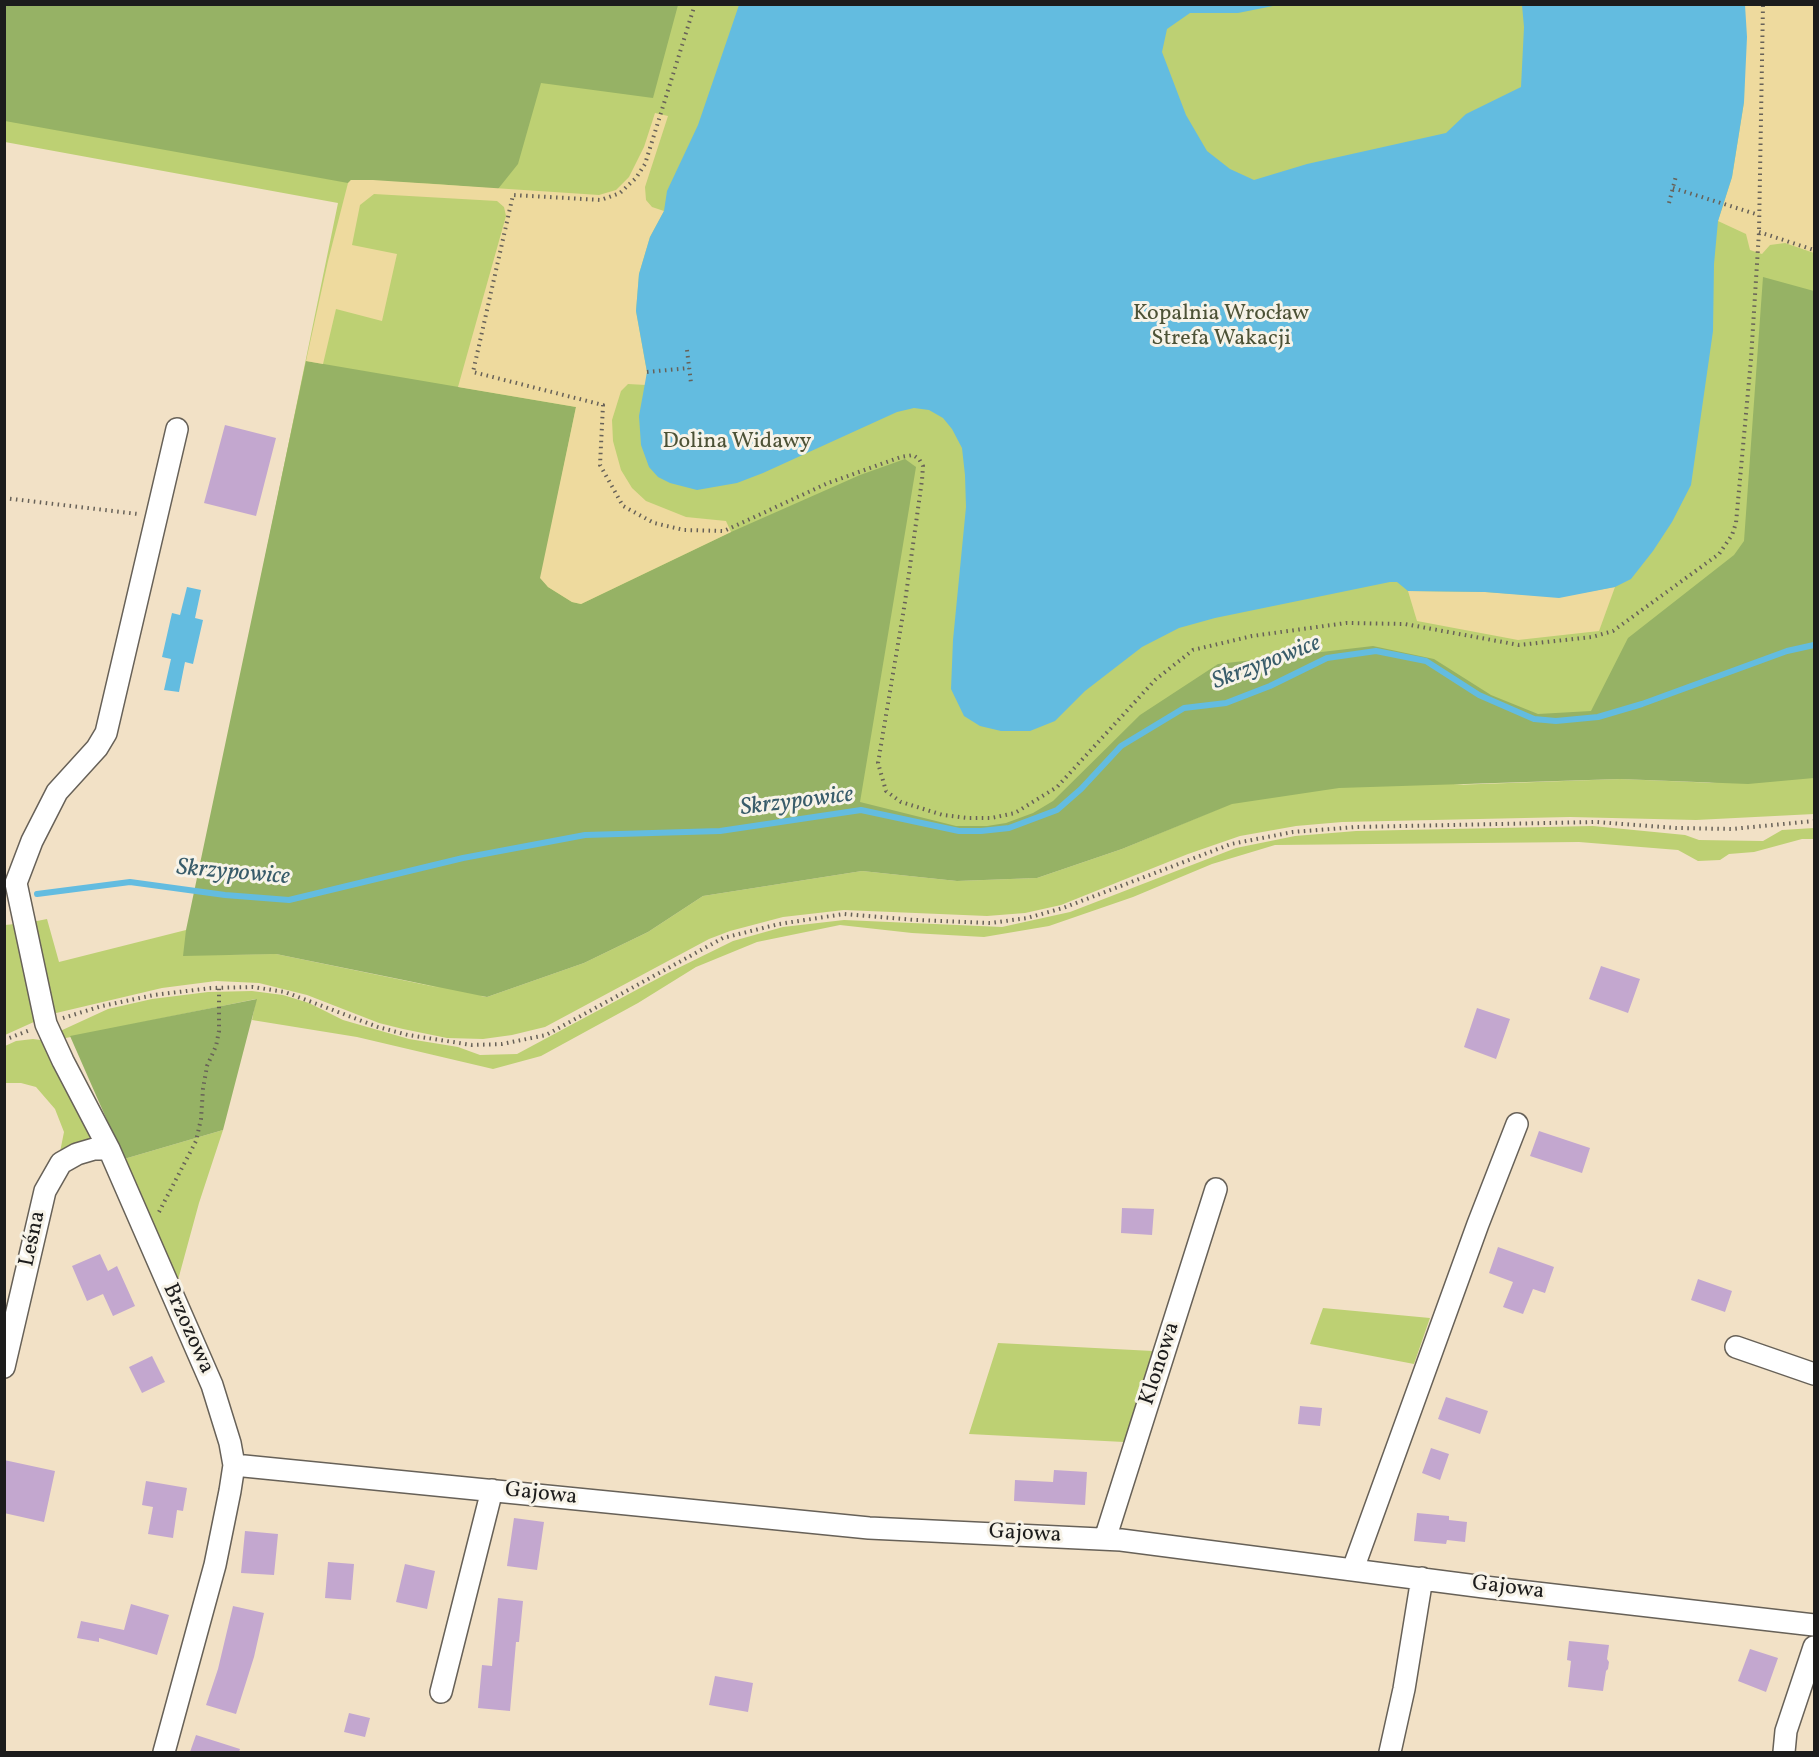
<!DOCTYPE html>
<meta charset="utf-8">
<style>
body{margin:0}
#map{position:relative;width:1819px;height:1757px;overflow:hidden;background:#f2e1c6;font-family:Vollkorn,serif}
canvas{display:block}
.frame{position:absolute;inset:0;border:6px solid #1c1c1c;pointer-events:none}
</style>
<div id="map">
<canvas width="1819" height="1757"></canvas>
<div class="frame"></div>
</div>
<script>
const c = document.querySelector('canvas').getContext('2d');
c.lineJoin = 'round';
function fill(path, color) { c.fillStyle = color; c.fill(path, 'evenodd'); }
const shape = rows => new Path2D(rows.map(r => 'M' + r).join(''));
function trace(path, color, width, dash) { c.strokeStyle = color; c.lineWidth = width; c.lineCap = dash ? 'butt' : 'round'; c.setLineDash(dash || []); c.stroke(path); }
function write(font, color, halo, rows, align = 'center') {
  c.font = font + ' Vollkorn,serif'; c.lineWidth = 6; c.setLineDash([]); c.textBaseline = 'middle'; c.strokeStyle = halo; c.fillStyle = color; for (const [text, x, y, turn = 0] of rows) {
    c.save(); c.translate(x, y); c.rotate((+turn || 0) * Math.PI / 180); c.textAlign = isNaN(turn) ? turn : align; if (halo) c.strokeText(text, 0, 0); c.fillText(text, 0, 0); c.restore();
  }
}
fill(shape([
 [4,5,1814,5,1814,814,1696,820,1570,817,1342,822,1296,826,1240,836,1188,854,1061,905,1025,913,987,916,844,910,783,917,730,931,709,939,545,1027,512,1035,483,1039,447,1038,403,1029,379,1023,307,995,259,983,216,981,162,988,52,1014,32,922,47,919,59,962,186,930,186,942,338,203,5,142],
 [1616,770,1717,783,1620,779,1453,785],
 [1223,807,1122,849,1037,878,957,881,862,871,703,896,648,932,584,963,487,997,481,996,696,896,859,866],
 [273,949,441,988,276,954,183,955],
 [1593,826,1685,835,1699,840,1763,841,1782,830,1814,828,1814,839,1802,839,1754,852,1729,854,1720,860,1698,861,1678,850,1579,842,1275,845,1212,864,1133,897,1049,926,984,937,912,933,840,925,757,942,696,967,638,1003,541,1056,493,1069,357,1037,252,1020,256,999,61,1039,58,1032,108,1009,152,999,208,992,252,991,283,995,309,1003,343,1020,409,1039,458,1047,480,1055,517,1054,668,973,733,941,783,927,844,920,1002,927,1070,912,1236,848,1295,836,1356,831],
 [15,924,36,1021,5,1035,6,997,5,925],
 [33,1039,48,1041,93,1139,60,1152,64,1132,55,1109,36,1087,21,1083,5,1083,5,1046,16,1041],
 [223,1130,199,1203,178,1280,124,1159],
 [1323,1308,1430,1318,1414,1364,1310,1344],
 [998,1343,1153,1351,1124,1442,969,1434]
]), '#bdd073');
fill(shape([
 [4,5,678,5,653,98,541,83,518,164,498,189,436,184,351,180,348,183,5,121],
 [1763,277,1814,291,1814,778,1748,784,1620,779,1339,788,1232,804,1122,849,1037,878,957,881,862,871,703,896,648,932,584,963,487,997,276,954,183,956,186,930,306,361,576,407,541,578,548,587,572,602,581,604,731,532,860,475,905,459,916,467,860,802,956,826,987,826,1006,823,1033,813,1053,801,1140,715,1218,664,1373,646,1434,659,1491,695,1538,714,1591,711,1628,638,1734,555,1744,541],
 [257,999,223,1130,124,1159,70,1036]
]), '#96b265');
fill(shape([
 [1745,5,1814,5,1814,253,1785,243,1770,245,1762,254,1750,250,1746,234,1718,221,1732,177,1744,102],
 [655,113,668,116,645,187,646,200,652,207,664,211,650,237,639,274,636,311,647,372,646,385,628,384,621,391,612,420,613,441,621,470,632,488,646,501,686,517,726,521,731,532,581,604,572,602,548,587,540,578,576,407,458,387,506,216,504,207,497,201,374,194,360,205,352,245,397,254,382,321,336,309,323,364,306,361,328,261,348,183,351,180,373,180,599,195,616,190,629,177,644,147],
 [1615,587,1599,631,1518,640,1417,621,1408,591,1485,592,1559,597]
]), '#eeda9e');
fill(shape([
 [739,5,1278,5,1238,13,1190,13,1167,29,1162,52,1186,115,1207,151,1230,169,1254,180,1307,164,1446,133,1466,114,1521,87,1524,27,1522,5,1745,5,1747,37,1744,102,1732,177,1718,221,1714,264,1713,331,1691,485,1672,522,1653,551,1631,579,1615,587,1559,598,1485,592,1408,591,1397,582,1390,582,1215,618,1179,628,1142,647,1085,691,1055,721,1030,731,1001,731,980,726,964,716,951,689,953,640,966,507,965,475,962,448,952,429,943,418,929,410,914,408,897,412,763,473,737,483,697,490,670,483,658,477,649,467,641,445,639,416,647,372,636,311,639,274,650,237,664,211,667,191,698,125],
 [187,587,201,590,195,618,203,620,193,664,185,662,179,692,164,690,171,659,162,657,172,613,180,615]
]), '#63bce0');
trace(shape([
 [37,894,130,882,225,895,289,900,463,858,585,835,720,831,861,810,959,831,981,831,1009,828,1057,810,1081,789,1121,746,1184,708,1226,703,1270,686,1327,658,1376,651,1426,661,1479,695,1534,719,1556,721,1598,717,1642,704,1787,651,1814,645]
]), '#63bce0', 6);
fill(shape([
 [225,425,276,438,256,516,204,503],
 [1601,966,1640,979,1628,1013,1589,999],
 [1477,1008,1510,1019,1496,1059,1464,1047],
 [1539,1131,1590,1148,1582,1173,1530,1156],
 [1122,1208,1154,1209,1152,1235,1121,1233],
 [1498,1247,1554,1267,1545,1293,1533,1289,1523,1314,1503,1307,1513,1282,1489,1273],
 [100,1254,108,1271,117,1266,135,1306,113,1316,103,1294,87,1301,72,1266],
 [1698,1279,1732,1291,1725,1312,1691,1300],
 [152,1356,165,1382,142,1393,129,1367],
 [1446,1397,1488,1411,1480,1434,1438,1419],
 [1300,1406,1322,1408,1320,1426,1298,1424],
 [1431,1448,1449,1454,1440,1480,1422,1473],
 [4,1460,55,1471,44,1522,4,1513],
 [1054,1470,1087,1472,1085,1505,1014,1501,1015,1480,1053,1482],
 [146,1481,187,1488,183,1511,177,1510,173,1538,148,1534,153,1507,142,1505],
 [1417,1513,1449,1516,1449,1520,1467,1522,1465,1542,1447,1540,1446,1544,1414,1541],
 [514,1518,544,1522,537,1570,507,1566],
 [245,1531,278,1534,274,1575,241,1573],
 [328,1562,354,1564,351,1600,325,1598],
 [405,1564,435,1571,427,1609,396,1602],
 [498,1598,523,1601,519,1642,516,1642,510,1711,478,1708,482,1665,492,1666],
 [131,1604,169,1615,157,1655,99,1638,99,1642,77,1638,81,1621,124,1630],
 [233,1606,264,1613,254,1657,236,1714,206,1705,218,1669],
 [1569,1641,1609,1645,1607,1659,1609,1662,1608,1669,1606,1671,1603,1691,1568,1687,1571,1661,1567,1660],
 [1750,1649,1778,1658,1766,1692,1738,1681],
 [715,1676,753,1683,748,1712,709,1705],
 [349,1713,370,1718,365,1737,344,1732],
 [196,1735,240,1749,239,1752,190,1752]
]), '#c3a7cf');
const minor = shape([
 [1736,1347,1814,1374],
 [4,1367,45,1191,61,1163,77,1154,94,1149,109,1149],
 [234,1465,869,1528,1121,1540,1484,1587,1814,1625],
 [1105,1539,1216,1189],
 [1353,1569,1478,1224,1517,1124],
 [441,1692,492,1490],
 [164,1752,215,1565,230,1491,234,1465,230,1443,212,1385,109,1149,63,1061,46,1024,16,883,32,841,57,792,97,748,106,733,177,429],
 [1390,1752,1404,1689,1422,1578],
 [1784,1752,1786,1731,1814,1647]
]);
trace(minor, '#676158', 24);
trace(shape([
 [695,4,645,164,636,178,620,193,601,200,513,195,473,372,603,405,600,465,623,506,654,523,684,530,724,531,828,483,901,457,913,455,919,459,923,466,922,480,905,602,878,763,886,791,901,802,943,815,968,818,991,818,1015,813,1057,787,1155,680,1193,650,1252,636,1346,623,1405,624,1519,645,1592,637,1613,631,1719,554,1732,535,1736,523,1751,359,1759,232,1763,4],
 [1673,188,1759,215],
 [1669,203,1676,176],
 [1759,232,1814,250],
 [687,350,691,383],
 [647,372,689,368],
 [4,498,138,514],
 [63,1018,102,1006,154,995,211,988,253,987,285,992,378,1027,408,1035,472,1045,502,1044,546,1035,723,938,779,924,844,914,915,920,991,923,1027,918,1063,908,1231,844,1293,832,1356,827,1596,822,1676,828,1732,829,1814,821],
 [4,1040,30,1030],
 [159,1212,196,1141,201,1119,203,1089,207,1066,216,1046,219,1031,219,988]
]), '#676158', 4, [1.5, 4.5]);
trace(minor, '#fff', 21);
write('22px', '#4c5236', '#f7f3e8', [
 ["Kopalnia Wrocław",1221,315],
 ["Strefa Wakacji",1221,340],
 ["Dolina Widawy",737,443]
]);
write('22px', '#1c1c1c', '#f7f3e8', [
 ["Leśna",34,1239,-78],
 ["Brzozowa",187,1329,66],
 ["Klonowa",1161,1364,-72],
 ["Gajowa",541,1495,6],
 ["Gajowa",1025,1535,3],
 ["Gajowa",1508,1589,7]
]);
write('italic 24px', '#385c6a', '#f7f3e8', [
 ["Skrzypowice",1267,664,-21],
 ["Skrzypowice",797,803,-7],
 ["Skrzypowice",233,874,5]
]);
</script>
